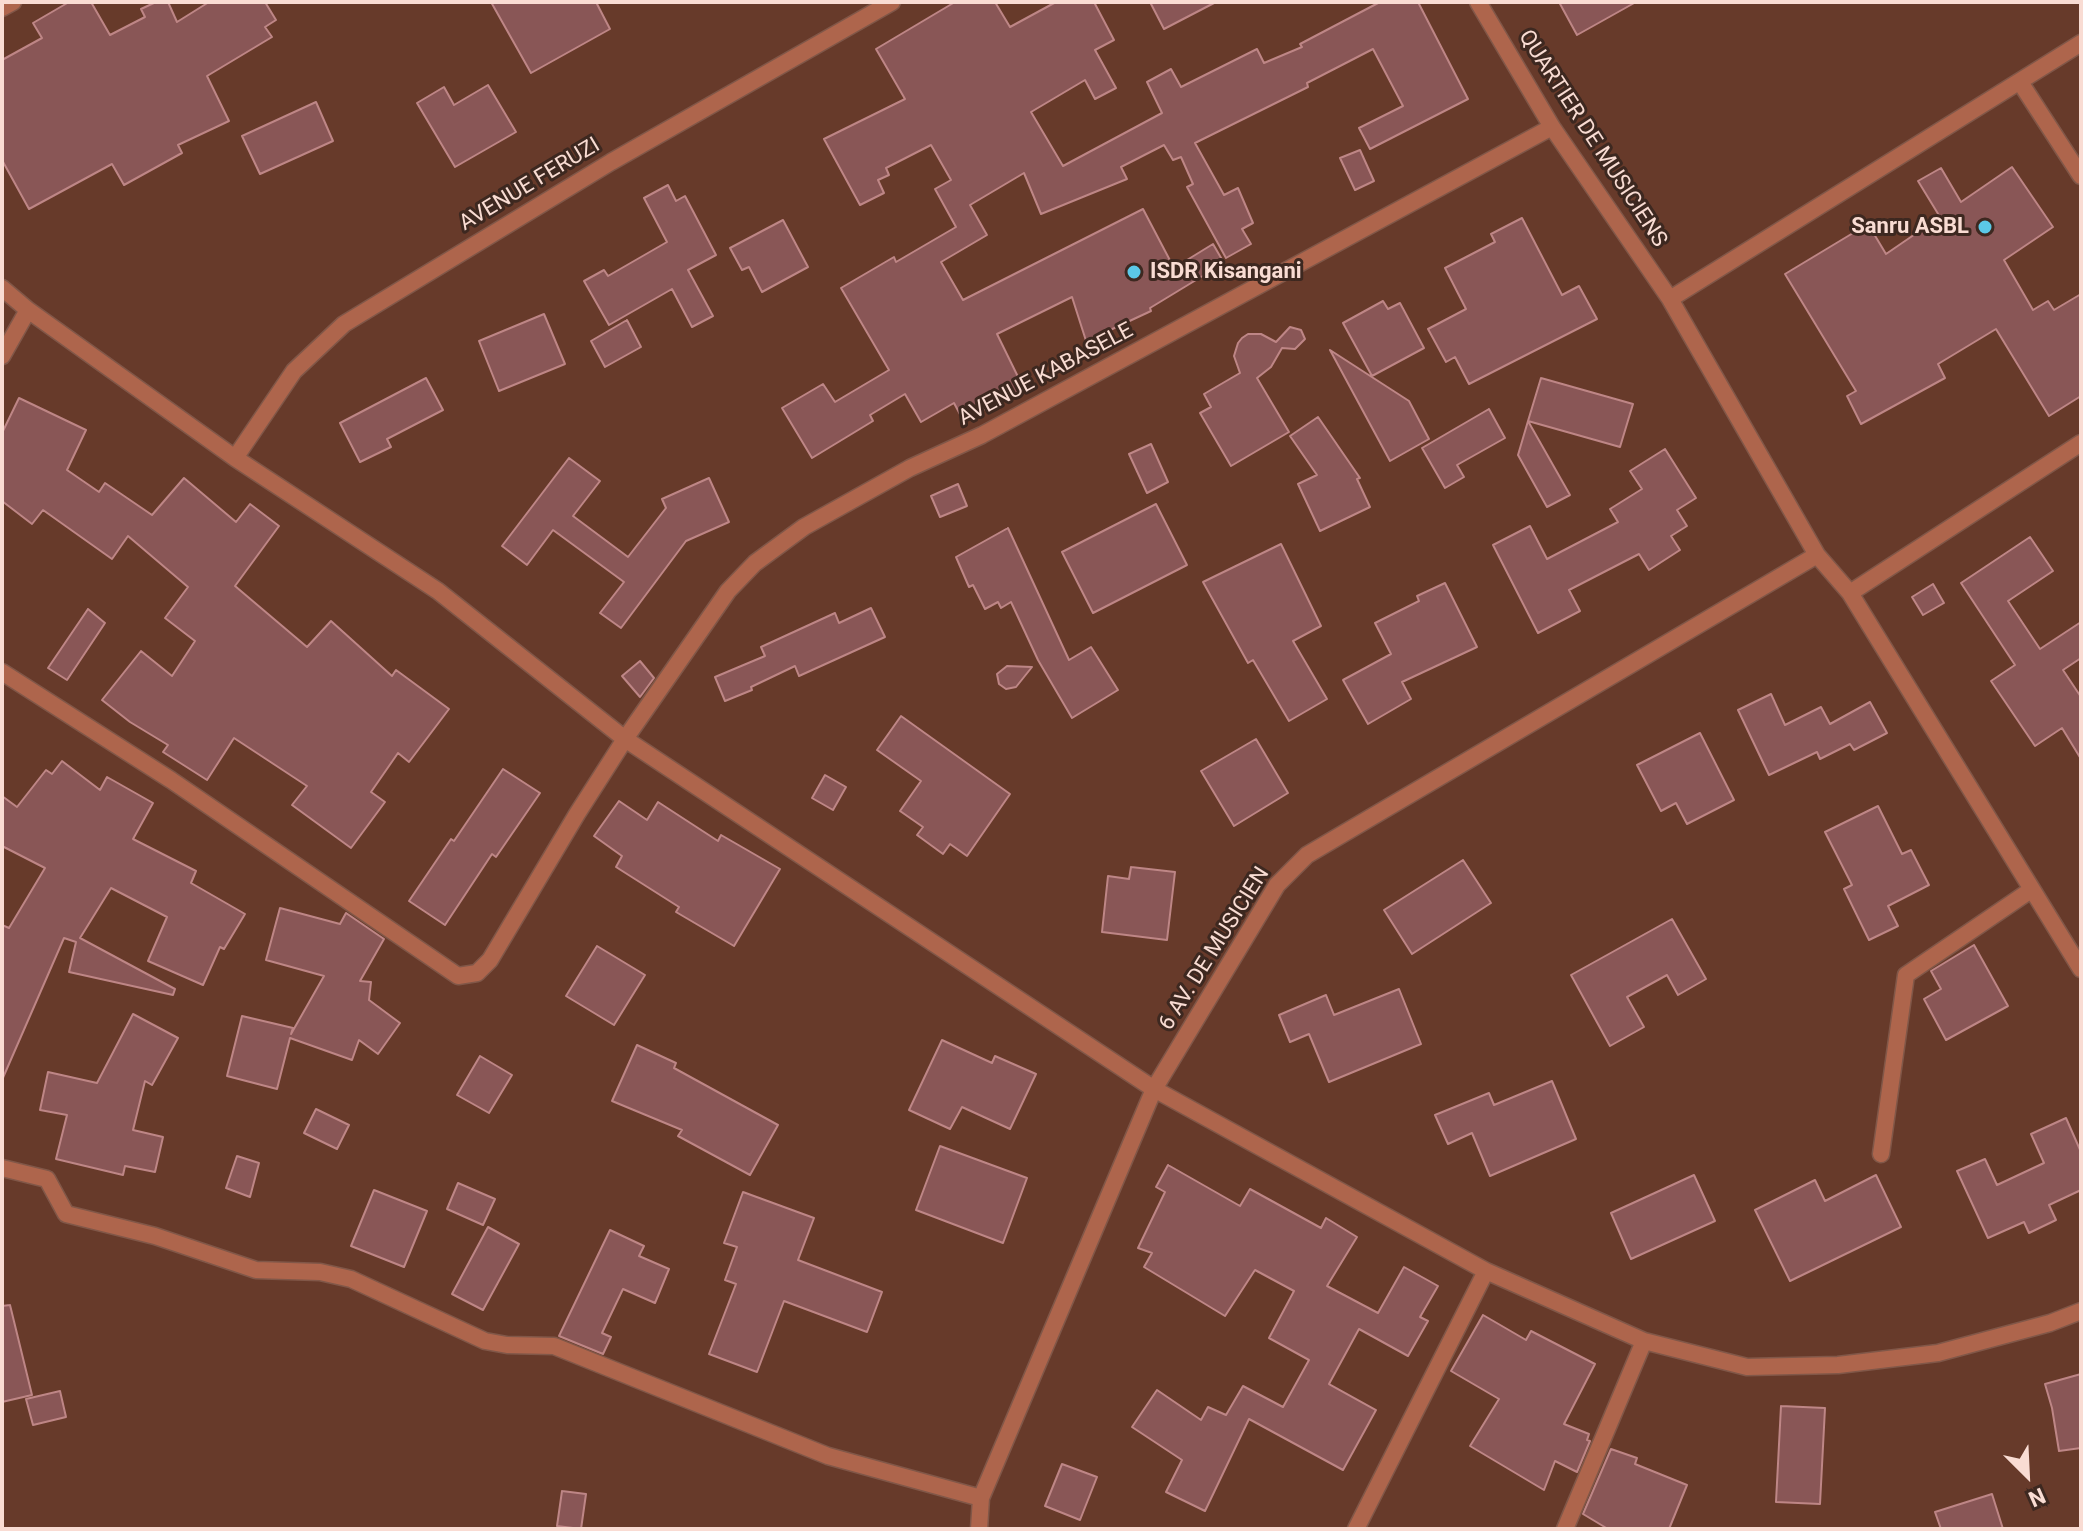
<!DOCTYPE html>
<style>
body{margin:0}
#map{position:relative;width:2083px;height:1531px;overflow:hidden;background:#673a2a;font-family:Roboto,sans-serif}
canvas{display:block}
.frame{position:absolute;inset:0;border:4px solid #f9dcd3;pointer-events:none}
.north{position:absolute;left:1987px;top:1435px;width:80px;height:80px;-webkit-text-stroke:6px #3d2820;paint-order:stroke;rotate:156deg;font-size:22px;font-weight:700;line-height:32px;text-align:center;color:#f9dcd3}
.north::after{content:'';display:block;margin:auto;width:28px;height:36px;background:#f9dcd3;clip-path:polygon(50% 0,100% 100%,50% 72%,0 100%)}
</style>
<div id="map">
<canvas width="2083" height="1531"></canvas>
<div class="frame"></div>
<div class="north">N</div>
</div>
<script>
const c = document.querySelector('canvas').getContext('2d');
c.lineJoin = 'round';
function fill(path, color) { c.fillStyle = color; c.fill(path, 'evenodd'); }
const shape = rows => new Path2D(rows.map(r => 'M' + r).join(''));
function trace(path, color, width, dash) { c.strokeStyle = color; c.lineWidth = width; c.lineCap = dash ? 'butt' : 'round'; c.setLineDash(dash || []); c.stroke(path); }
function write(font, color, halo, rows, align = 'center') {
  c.font = font + ' Roboto,sans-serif'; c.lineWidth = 6; c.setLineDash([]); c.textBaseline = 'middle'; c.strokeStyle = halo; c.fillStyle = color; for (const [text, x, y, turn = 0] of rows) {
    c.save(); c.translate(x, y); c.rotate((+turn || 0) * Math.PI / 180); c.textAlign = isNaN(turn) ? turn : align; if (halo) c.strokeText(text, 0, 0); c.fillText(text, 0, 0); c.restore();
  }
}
const building = shape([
 [69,2,91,2,110,35,145,17,141,9,156,2,168,2,177,22,209,2,265,2,276,20,265,27,272,37,207,76,229,121,178,145,182,153,124,185,112,164,29,209,2,160,2,60,42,38,33,23,69,2],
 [491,2,596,2,610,29,531,73,491,2],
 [955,2,995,2,1010,27,1056,2,1094,2,1114,40,1095,50,1116,88,1095,99,1085,80,1031,112,1063,166,1162,113,1147,82,1171,69,1181,87,1257,49,1264,63,1302,47,1300,44,1380,2,1418,2,1468,99,1370,149,1359,128,1403,106,1373,49,1307,83,1308,87,1195,143,1224,195,1238,188,1253,223,1242,229,1251,244,1226,258,1187,187,1193,184,1181,157,1173,160,1164,145,1121,167,1127,179,1041,214,1024,173,970,205,987,235,941,262,963,300,1143,209,1174,268,1213,244,1224,263,1150,308,1151,311,1106,332,1109,340,1088,347,1072,297,997,334,1024,389,963,420,954,403,921,422,905,394,870,415,873,421,812,458,782,408,823,384,835,402,889,370,841,288,894,257,896,262,956,227,935,189,951,180,931,145,886,168,889,175,878,180,884,193,860,205,824,139,905,99,876,49,955,2],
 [1150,2,1216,2,1164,29,1150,2],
 [1559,2,1636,2,1577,35,1559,2],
 [488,85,516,132,455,167,417,103,444,87,454,105,488,85],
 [316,102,333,141,260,174,242,136,316,102],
 [1360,150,1374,181,1355,190,1340,158,1360,150],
 [2012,167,2053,227,2004,260,2033,310,2048,301,2054,310,2081,294,2081,396,2049,416,1996,329,1938,364,1945,378,1861,424,1847,396,1856,391,1785,274,1868,224,1886,254,1940,217,1918,181,1941,168,1961,202,2012,167],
 [668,185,676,201,685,196,716,255,688,270,713,316,692,327,672,289,609,325,584,281,604,270,608,276,667,242,644,198,668,185],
 [1522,218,1562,295,1579,286,1597,319,1469,384,1455,357,1446,362,1428,329,1466,309,1445,268,1495,242,1491,234,1522,218],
 [783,220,808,267,762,292,749,267,742,270,730,248,783,220],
 [1383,301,1388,309,1400,303,1424,348,1372,376,1343,323,1383,301],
 [544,314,565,364,499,391,479,341,544,314],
 [627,320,641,347,605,367,591,341,627,320],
 [1290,327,1301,330,1305,339,1295,349,1282,348,1271,367,1257,378,1289,432,1231,466,1200,413,1211,407,1204,394,1240,373,1234,356,1238,343,1242,338,1248,334,1261,334,1276,342,1290,327],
 [1330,350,1409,401,1429,439,1390,461,1330,350],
 [426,378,443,410,387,439,391,447,360,462,340,423,426,378],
 [1541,378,1633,404,1620,447,1528,421,1541,378],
 [19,398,86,430,67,470,99,492,105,483,152,515,184,478,236,522,250,504,279,526,235,586,307,647,331,621,392,676,396,670,449,709,409,762,398,753,371,792,385,802,351,848,292,805,307,786,234,738,207,780,163,752,168,745,130,722,102,700,141,651,172,676,195,641,165,618,188,587,128,536,112,559,43,510,32,524,2,501,2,433,19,398],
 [1489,409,1505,438,1457,465,1464,477,1445,488,1422,448,1489,409],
 [1318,417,1360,478,1357,479,1370,507,1320,531,1298,484,1317,475,1290,436,1318,417],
 [1528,421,1570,495,1547,507,1518,455,1528,421],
 [1151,444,1168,482,1147,493,1129,454,1151,444],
 [1665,449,1696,498,1677,510,1687,526,1671,536,1680,550,1649,570,1639,554,1569,590,1580,611,1538,633,1493,545,1530,526,1547,559,1618,522,1610,509,1642,489,1630,471,1665,449],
 [569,458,600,481,573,516,628,557,666,508,662,499,709,478,729,522,686,541,621,628,600,613,624,582,553,530,527,565,502,546,569,458],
 [958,484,967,506,940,517,931,496,958,484],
 [1156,504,1187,565,1093,613,1062,552,1156,504],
 [1008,528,1069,660,1091,647,1118,690,1072,718,1038,660,1011,602,1001,608,998,602,985,609,973,585,969,587,956,557,1008,528],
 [2030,537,2053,571,2008,601,2040,649,2081,622,2081,658,2063,670,2081,697,2081,759,2062,728,2035,746,1991,681,2015,665,1961,583,2030,537],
 [1281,544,1321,626,1293,641,1327,699,1289,721,1253,660,1248,663,1203,582,1281,544],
 [1445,583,1477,647,1402,682,1411,699,1368,724,1343,680,1391,654,1375,623,1419,601,1417,596,1445,583],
 [1933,584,1944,603,1923,615,1912,597,1933,584],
 [871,608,885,637,799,676,795,666,751,687,752,690,725,701,715,677,765,656,761,647,835,613,839,623,871,608],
 [88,609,105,623,67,680,48,668,88,609],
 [640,661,654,678,640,697,622,676,640,661],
 [1007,666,1032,667,1016,687,1006,689,999,684,997,674,1007,666],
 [1771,694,1785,725,1821,707,1830,724,1870,702,1887,733,1854,750,1850,744,1820,759,1817,752,1769,775,1738,710,1771,694],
 [901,716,1010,794,967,856,950,844,943,854,917,835,923,827,900,811,921,781,877,750,901,716],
 [1700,733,1734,800,1687,824,1676,803,1661,811,1637,765,1700,733],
 [1256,739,1288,793,1234,826,1201,771,1256,739],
 [62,761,100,790,107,777,153,803,133,839,196,871,191,883,245,914,224,949,220,947,203,985,148,961,167,917,111,888,80,938,175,989,173,995,69,972,76,942,64,938,2,1080,2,925,9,928,45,868,2,846,2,796,17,807,46,770,52,774,62,761],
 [503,769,540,793,496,857,492,854,445,925,409,901,451,839,454,841,503,769],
 [825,775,846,787,833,810,812,798,825,775],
 [619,801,647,820,658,802,718,841,721,835,780,869,734,946,676,912,679,907,616,867,622,856,594,836,619,801],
 [1878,806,1902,854,1911,850,1929,885,1888,906,1898,926,1869,940,1844,889,1852,885,1825,832,1878,806],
 [1463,860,1491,903,1412,954,1384,910,1463,860],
 [1131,867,1175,872,1167,940,1102,932,1108,876,1129,879,1131,867],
 [280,908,340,924,346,913,384,939,360,981,371,982,369,1000,400,1023,378,1054,359,1040,352,1060,290,1038,277,1089,227,1076,242,1016,293,1028,291,1034,324,976,266,960,280,908],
 [1672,919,1706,979,1678,995,1667,975,1627,997,1644,1027,1610,1046,1571,975,1672,919],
 [1974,945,2008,1006,1946,1040,1924,999,1941,989,1931,971,1974,945],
 [597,946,645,975,614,1025,566,996,597,946],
 [1399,989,1421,1044,1329,1082,1309,1034,1290,1042,1279,1015,1326,995,1334,1015,1399,989],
 [133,1014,178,1038,152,1085,145,1081,133,1130,163,1137,155,1172,125,1166,123,1175,56,1159,67,1115,40,1110,48,1072,97,1083,133,1014],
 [942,1040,992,1063,995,1056,1036,1074,1010,1129,962,1107,950,1129,909,1110,942,1040],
 [637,1045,676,1063,674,1068,778,1125,750,1175,678,1136,682,1130,612,1101,637,1045],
 [480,1056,512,1075,489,1113,457,1095,480,1056],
 [1552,1081,1576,1139,1490,1176,1472,1133,1448,1144,1435,1115,1489,1093,1494,1105,1552,1081],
 [316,1109,349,1125,337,1149,304,1133,316,1109],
 [2066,1118,2081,1152,2081,1190,2049,1205,2056,1220,2029,1233,2024,1222,1988,1238,1957,1171,1985,1159,1997,1185,2044,1163,2031,1134,2066,1118],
 [940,1146,1027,1178,1003,1243,916,1210,940,1146],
 [237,1156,259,1163,250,1197,226,1188,237,1156],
 [1168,1165,1240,1206,1250,1189,1321,1228,1326,1218,1357,1237,1327,1286,1378,1313,1404,1267,1438,1286,1420,1317,1428,1321,1408,1356,1359,1329,1329,1384,1376,1410,1343,1470,1249,1419,1205,1511,1166,1492,1182,1460,1132,1427,1157,1390,1201,1420,1208,1407,1226,1415,1243,1386,1283,1407,1309,1360,1269,1338,1294,1291,1255,1270,1225,1316,1144,1267,1152,1253,1138,1248,1165,1192,1156,1187,1168,1165],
 [1694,1175,1715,1221,1631,1259,1611,1213,1694,1175],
 [1876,1175,1901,1227,1790,1281,1755,1210,1815,1180,1825,1201,1876,1175],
 [458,1183,495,1199,483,1225,447,1209,458,1183],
 [374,1190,427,1211,404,1267,351,1246,374,1190],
 [743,1192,814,1218,798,1260,882,1292,867,1332,784,1301,757,1372,709,1354,736,1284,725,1280,737,1247,724,1243,743,1192],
 [488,1227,519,1244,483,1310,452,1294,488,1227],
 [610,1230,644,1246,639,1256,669,1269,655,1303,623,1289,602,1333,611,1337,603,1354,559,1336,610,1230],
 [10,1305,32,1395,2,1402,2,1306,10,1305],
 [1483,1315,1526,1340,1531,1331,1595,1364,1564,1424,1589,1434,1587,1440,1590,1441,1577,1472,1555,1461,1544,1490,1470,1446,1499,1399,1451,1371,1483,1315],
 [2081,1374,2081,1448,2059,1451,2052,1408,2045,1384,2081,1374],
 [60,1391,66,1417,33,1425,26,1399,60,1391],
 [1781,1406,1825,1408,1820,1504,1776,1502,1781,1406],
 [1611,1449,1637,1458,1635,1464,1687,1485,1669,1529,1608,1529,1583,1514,1611,1449],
 [1062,1464,1097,1477,1080,1520,1045,1506,1062,1464],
 [562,1491,586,1494,581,1529,557,1526,562,1491],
 [1992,1494,2003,1529,1941,1529,1935,1512,1992,1494]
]);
fill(building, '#895656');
trace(building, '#be8686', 2);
const street = shape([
 [1478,2,1552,127,1670,299,1817,555,1850,593,2081,969],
 [2,8,13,2],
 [2020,82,2081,176],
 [2,288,28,310,235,458,438,591,625,739,1154,1089,1486,1271,1644,1341,1747,1367,1838,1365,1938,1353,2050,1323,2081,1311],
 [1670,299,2081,43],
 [2,356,28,310],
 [235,458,294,371,344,324,611,162,892,2],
 [1850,593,2081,443],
 [2,672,171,780,458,976,477,973,490,960,577,814,625,739,728,591,755,563,804,527,910,468,982,435,1552,127],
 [1881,1154,1906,975,2031,890],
 [2,1168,47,1179,66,1214,155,1236,256,1270,320,1272,351,1279,485,1341,507,1345,554,1346,828,1456,981,1498],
 [979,1529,981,1498,1154,1089,1277,885,1307,855,1817,555],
 [1356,1529,1486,1271],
 [1565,1529,1644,1341]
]);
trace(street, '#815748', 19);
trace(street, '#ae654c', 16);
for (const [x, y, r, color] of [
 [1985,227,8,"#5bc8e7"],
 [1134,272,8,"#5bc8e7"]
]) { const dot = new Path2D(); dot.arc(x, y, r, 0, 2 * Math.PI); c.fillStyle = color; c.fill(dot); trace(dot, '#3d2820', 3); }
write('22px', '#f9dcd3', '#3d2820', [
 ["QUARTIER DE MUSICIENS",1592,139,57],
 ["AVENUE FERUZI",530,185,-31],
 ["AVENUE KABASELE",1046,375,-28],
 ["6 AV. DE MUSICIEN",1215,949,-58]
]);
write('bold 22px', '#f9dcd3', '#3d2820', [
 ["Sanru ASBL",1969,227],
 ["ISDR Kisangani",1150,272,"left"]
], 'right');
</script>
